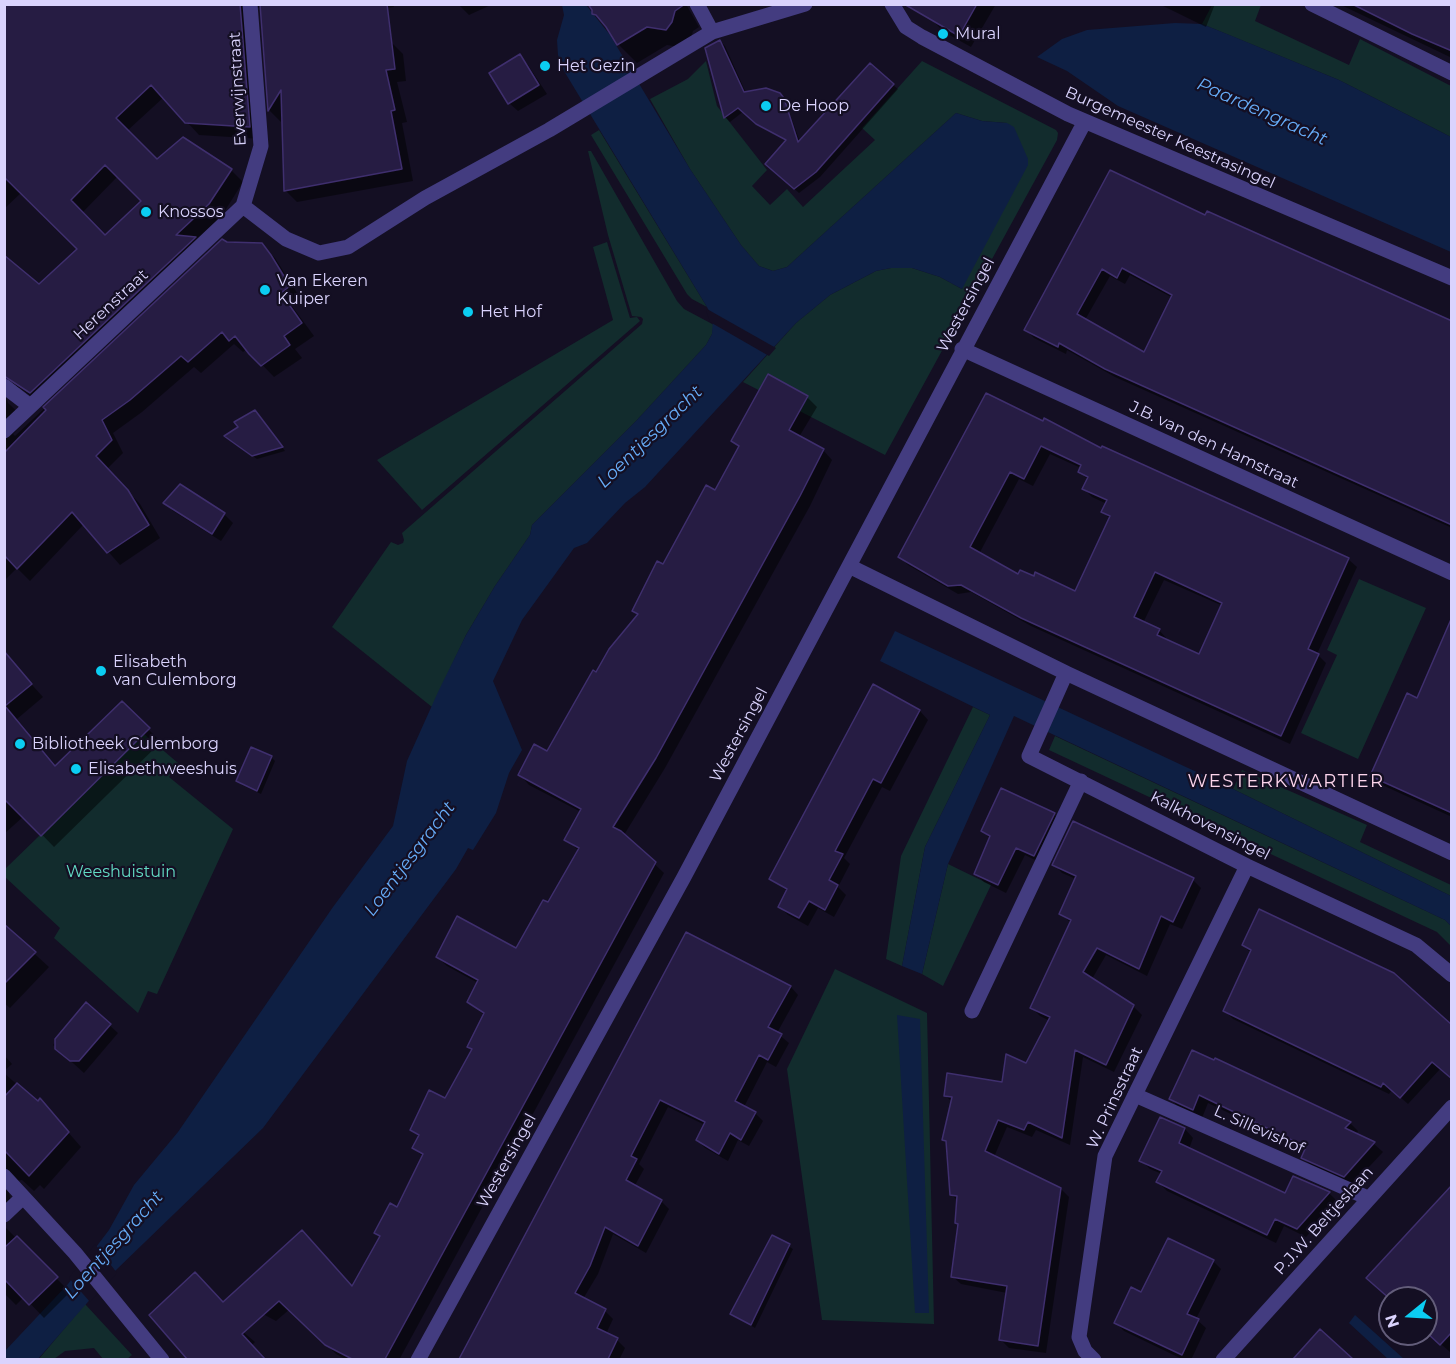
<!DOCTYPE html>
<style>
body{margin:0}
#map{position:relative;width:1456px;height:1364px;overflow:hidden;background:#140f23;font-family:Montserrat,sans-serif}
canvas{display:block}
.frame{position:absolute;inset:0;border:6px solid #dad3fd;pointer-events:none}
.north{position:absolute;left:1378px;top:1286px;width:60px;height:60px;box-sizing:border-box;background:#140f23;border:2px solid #635d7a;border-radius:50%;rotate:252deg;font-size:16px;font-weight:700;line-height:24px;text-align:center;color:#dad3fd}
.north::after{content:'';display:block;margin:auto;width:21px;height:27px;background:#0bcdf2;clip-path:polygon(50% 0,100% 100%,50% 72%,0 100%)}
</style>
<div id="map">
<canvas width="1456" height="1364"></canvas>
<div class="frame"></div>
<div class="north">N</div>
</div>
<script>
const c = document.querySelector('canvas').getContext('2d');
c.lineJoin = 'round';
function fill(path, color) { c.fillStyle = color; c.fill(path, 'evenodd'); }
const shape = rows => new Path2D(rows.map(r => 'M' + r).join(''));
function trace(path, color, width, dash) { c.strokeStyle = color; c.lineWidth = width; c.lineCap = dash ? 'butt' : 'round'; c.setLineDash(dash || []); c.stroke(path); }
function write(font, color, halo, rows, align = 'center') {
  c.font = font + ' Montserrat,sans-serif'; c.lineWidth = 4.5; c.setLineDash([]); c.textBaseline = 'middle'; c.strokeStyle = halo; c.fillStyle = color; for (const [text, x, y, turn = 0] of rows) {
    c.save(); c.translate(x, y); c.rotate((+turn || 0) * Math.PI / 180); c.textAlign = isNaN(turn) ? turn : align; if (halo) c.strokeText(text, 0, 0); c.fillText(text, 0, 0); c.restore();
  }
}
fill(shape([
 [1212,5,1261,5,1255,21,1349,65,1360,39,1451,86,1451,137,1339,80,1202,24],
 [706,61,717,106,767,170,752,186,770,205,787,189,803,207,875,140,862,128,922,61,1056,130,1058,133,1057,140,885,455,743,382,796,323,830,295,876,271,891,268,912,268,940,277,962,289,1007,123,982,121,956,113,787,267,773,271,759,266,741,245,690,169,650,99,688,79],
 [599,130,707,307,692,299,687,294,591,135],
 [588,151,591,151,677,301,684,309,714,325,712,334,706,345,637,420,532,525,530,535,495,586,466,635,432,707,332,627,391,542,398,545,403,543,404,540,402,533,642,324,643,319,641,317,632,316,608,235],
 [607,242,630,318,637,317,640,321,422,510,377,460,613,320,593,247],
 [1359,579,1426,608,1358,759,1301,733,1337,655,1327,650],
 [973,707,990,715,925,847,902,966,886,959,901,856],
 [144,734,178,763,169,777,233,829,157,994,148,991,138,1013,54,938,60,928,5,877,4,870],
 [1055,736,1445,920,1451,926,1451,946,1437,932,1049,750],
 [1242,770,1367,825,1360,842,1451,885,1451,896,1233,789],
 [948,864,991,885,943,986,922,974],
 [835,969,927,1013,934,1324,822,1320,787,1069],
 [85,1304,132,1355,127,1359,103,1359,94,1348,65,1351,54,1359,38,1360]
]), '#122c2d');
fill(shape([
 [562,5,586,5,610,35,690,169,741,245,759,266,773,271,787,267,956,113,982,121,1007,123,1014,127,1028,159,1028,165,962,289,940,277,912,268,891,268,876,271,830,295,796,323,645,487,625,503,587,543,574,548,522,620,493,681,522,750,509,773,496,813,473,850,468,848,456,869,263,1128,115,1271,38,1359,5,1359,4,1352,68,1284,109,1230,134,1185,178,1132,333,907,393,826,407,761,438,692,466,635,495,586,530,535,532,525,637,420,706,345,712,334,713,319,707,307,564,71,558,55,557,40,564,15],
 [1175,23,1202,24,1227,34,1339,80,1451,137,1451,252,1118,106,1067,71,1037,57,1062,39,1087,30],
 [895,631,1233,789,1451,896,1451,926,1445,920,1014,716,948,864,922,974,902,966,925,847,990,715,880,661],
 [897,1015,920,1019,929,1313,915,1313],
 [1355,1315,1404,1359,1388,1359,1349,1323]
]), '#0e1f43');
fill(shape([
 [707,309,776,348,769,356,710,322,706,311],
 [95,1244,117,1273,90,1302,69,1278]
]), '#140f23');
fill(shape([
 [4,4,393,4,394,7,372,10,391,42,403,54,406,81,397,82,407,122,402,123,413,181,297,202,285,190,283,118,281,122,269,110,262,7,257,8,261,139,199,135,164,97,127,131,157,161,231,170,243,182,221,217,197,240,207,250,43,405,20,388,12,389,6,397,8,403,26,420,13,434,15,436,222,241,227,243,262,245,275,258,301,299,292,306,314,336,295,349,302,358,274,377,247,349,243,352,234,344,201,373,194,367,142,412,113,433,123,453,107,469,140,504,160,538,120,565,84,524,30,581,17,568,4,581,4,257,39,286,80,250,22,192,4,209],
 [118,176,143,201,105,236,82,213],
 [458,4,493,4,469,15],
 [590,4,686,4,699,27,693,31,690,41,685,48,667,45,637,63,618,44,608,26],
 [940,4,996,4,971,47,944,32,932,20],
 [1159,4,1215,4,1206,27],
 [1339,4,1452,4,1452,58],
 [720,41,725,46,746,93,779,95,785,100,800,142,893,85,898,89,820,177,799,193,771,168,786,141,764,129,744,111,730,122,725,117],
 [520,56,528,65,547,94,518,111,509,103],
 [1110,172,1206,217,1452,322,1452,528,1115,377,1067,350,1066,354,1034,338,1026,330],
 [1130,275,1173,298,1145,354,1085,320,1110,276,1125,284],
 [769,376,807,397,817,407,799,437,823,450,832,460,810,506,665,768,624,835,664,873,399,1360,347,1360,336,1354,290,1309,276,1321,244,1304,353,1288,381,1238,376,1233,398,1209,423,1157,414,1148,419,1137,412,1130,446,1100,473,1050,469,1047,485,1016,468,1002,478,983,447,966,437,957,517,950,549,904,579,851,566,839,581,812,529,785,520,775,547,753,597,674,639,616,633,610,716,492,740,447,733,441],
 [987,395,1104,451,1348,559,1357,567,1317,654,1326,663,1290,744,1031,626,971,592,958,594,908,565,900,557],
 [1050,454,1081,468,1080,472,1088,480,1084,489,1092,497,1107,504,1103,512,1110,519,1076,593,1019,576,979,554,1019,479,1033,486],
 [1164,580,1223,606,1199,656,1166,641,1167,639,1159,630,1143,623],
 [258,415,285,451,257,459,230,440,240,427],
 [165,503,224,514,233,523,221,541,173,511],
 [1452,623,1452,817,1380,784,1372,776,1418,700],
 [4,654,43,697,17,719,57,767,122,703,161,742,54,847,24,816,4,834],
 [920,711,928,720,890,791,882,787,844,858,850,864,838,887,846,895,834,917,818,908,808,926,788,915,779,906,787,891,771,879],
 [271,757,275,761,261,794,242,785,238,781],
 [1054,814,1062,823,1043,864,1025,855,1006,893,984,882,975,873,990,839,983,831],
 [1054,864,1193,880,1201,888,1182,929,1170,924,1147,976,1106,955,1092,979,1133,1006,1142,1015,1114,1072,1083,1057,1070,1145,1036,1130,1032,1137,1007,1127,994,1157,1061,1189,1069,1197,1046,1353,1009,1348,1000,1339,1007,1293,961,1284,952,1276,960,1226,958,1201,951,1194,948,1144,944,1140,952,1102,946,1096,1003,1084,1027,1065,1050,1021,1040,1016,1032,1008,1071,923,1060,913,1076,879,1062,873],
 [1260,911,1441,1068,1408,1104,1392,1090,1389,1094,1233,1019,1225,1011,1251,953,1243,945],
 [4,926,49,967,10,1008,4,1003],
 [687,934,791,987,798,995,777,1033,789,1043,776,1067,767,1062,744,1107,755,1113,763,1121,749,1146,738,1140,728,1161,705,1148,697,1140,705,1125,668,1107,639,1164,644,1169,634,1187,661,1201,669,1209,646,1253,613,1234,598,1274,583,1299,605,1311,613,1319,606,1334,617,1340,625,1348,619,1360,600,1360,591,1355,589,1360,461,1360],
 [86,1004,118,1033,84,1073,53,1045],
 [1193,1052,1350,1123,1358,1131,1356,1135,1374,1144,1383,1152,1353,1184,1312,1166,1303,1158,1306,1150,1208,1103,1202,1118,1179,1108,1171,1099],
 [4,1055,12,1064,4,1071],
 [4,1073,38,1103,40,1100,81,1147,44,1189,40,1185,34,1191,22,1180,12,1182,8,1188,10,1198,18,1207,4,1220],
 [1161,1119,1185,1129,1193,1138,1189,1149,1286,1195,1294,1178,1329,1193,1338,1202,1306,1237,1284,1226,1276,1243,1167,1191,1158,1182,1162,1174,1150,1169,1141,1160],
 [4,1226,70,1292,44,1318,24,1297,16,1305,4,1293],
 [773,1237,793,1249,755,1328,732,1314],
 [1213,1261,1221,1269,1196,1319,1206,1328,1191,1360,1184,1360,1124,1331,1116,1323,1142,1294],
 [1377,1287,1452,1303,1452,1350,1450,1352,1426,1331,1426,1298],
 [151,1315,235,1325,255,1342,252,1345,264,1360,191,1360],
 [1320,1332,1351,1360,1295,1360]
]), '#0007');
const building = shape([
 [4,4,240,4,250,127,185,123,151,85,116,118,157,159,183,137,232,169,209,204,176,235,196,237,30,393,4,376,4,255,39,284,77,249,4,177,4,4],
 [105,165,141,201,105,235,71,200,105,165],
 [260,4,387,4,395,69,386,70,395,110,391,111,402,169,284,191,281,90,268,111,260,4],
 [588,4,685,4,675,11,672,22,666,30,647,27,617,45,606,27,596,15,592,14,592,10,588,4],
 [904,4,977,4,959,36,904,4],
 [1352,4,1452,4,1452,51,1412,34,1352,4],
 [720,40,744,92,766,88,780,93,784,98,798,142,870,63,894,84,816,172,794,189,765,164,786,140,756,124,738,108,724,118,705,48,720,40],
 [520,54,539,85,508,104,489,73,520,54],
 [1110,170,1205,215,1207,211,1452,321,1452,525,1105,369,1059,343,1058,347,1024,330,1110,170],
 [1122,268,1172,295,1144,352,1077,314,1102,269,1117,278,1122,268],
 [222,239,227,242,262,243,271,255,290,286,281,293,302,323,284,336,290,345,261,366,249,354,235,336,229,341,222,332,188,362,181,356,130,400,102,420,112,440,96,456,128,490,149,525,107,553,72,512,17,569,4,555,4,453,46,410,43,407,222,239],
 [768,374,808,396,789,430,824,449,800,496,656,758,613,827,621,831,656,862,385,1359,352,1359,325,1345,279,1301,242,1334,265,1359,187,1359,149,1315,195,1272,223,1302,302,1230,352,1286,380,1236,374,1233,390,1203,397,1207,423,1154,412,1148,419,1135,410,1130,429,1090,445,1098,472,1049,467,1047,484,1013,467,1002,478,980,436,957,457,916,516,948,543,900,548,902,579,848,564,840,581,809,518,775,534,744,547,751,593,670,596,672,609,649,638,614,632,611,657,561,663,564,706,485,715,490,739,446,731,441,768,374],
 [986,393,1043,421,1044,418,1101,448,1102,446,1349,558,1308,649,1319,654,1281,736,1021,618,961,585,948,586,898,557,986,393],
 [1041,446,1081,465,1078,472,1088,477,1082,489,1107,500,1101,512,1110,516,1075,591,1035,572,1034,576,1020,570,1018,574,970,547,1010,472,1024,479,1041,446],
 [1155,572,1222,603,1199,654,1157,635,1160,629,1134,617,1155,572],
 [255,410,283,447,252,456,224,436,238,427,234,422,255,410],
 [180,484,225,513,212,534,163,503,180,484],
 [1452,617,1452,813,1370,776,1407,693,1417,698,1452,617],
 [4,651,32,684,5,706,55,766,122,701,150,728,41,836,4,799,4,651],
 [873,684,920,710,881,783,873,779,835,851,843,854,829,880,838,885,825,910,809,901,799,918,778,907,787,889,769,879,873,684],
 [251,747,272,756,257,791,236,781,251,747],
 [1001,788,1055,813,1034,856,1016,848,998,885,974,874,990,836,981,831,1001,788],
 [1073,821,1194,878,1173,922,1161,916,1139,969,1097,948,1083,972,1134,1005,1106,1065,1075,1050,1062,1138,1028,1122,1024,1130,998,1120,985,1151,1061,1188,1038,1346,999,1340,1007,1286,951,1277,958,1224,955,1223,957,1196,950,1195,946,1141,942,1140,952,1097,944,1096,947,1073,1002,1082,1006,1054,1026,1063,1050,1017,1030,1008,1071,920,1059,914,1076,876,1052,865,1073,821],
 [1259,909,1394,973,1452,1025,1452,1079,1432,1062,1400,1098,1383,1083,1381,1087,1223,1011,1251,950,1242,945,1259,909],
 [4,924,36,952,4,984,4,924],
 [686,932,791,986,768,1027,782,1034,768,1060,759,1055,735,1101,756,1112,741,1140,730,1133,719,1154,696,1140,705,1122,660,1100,631,1156,637,1159,626,1180,662,1200,638,1246,605,1227,590,1266,575,1293,606,1309,597,1328,618,1338,608,1359,459,1359,686,932],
 [86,1002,111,1024,79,1061,70,1061,55,1049,55,1039,86,1002],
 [1192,1050,1214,1060,1215,1058,1351,1122,1345,1128,1375,1142,1344,1177,1301,1158,1306,1147,1199,1095,1193,1110,1169,1099,1192,1050],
 [17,1083,38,1101,40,1098,69,1132,29,1176,4,1150,4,1097,17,1083],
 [1160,1117,1185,1128,1179,1143,1285,1193,1293,1176,1330,1192,1297,1229,1275,1219,1267,1235,1156,1182,1162,1171,1139,1161,1160,1117],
 [1452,1185,1452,1332,1440,1345,1426,1332,1426,1298,1390,1299,1366,1278,1452,1185],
 [772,1235,790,1244,751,1325,730,1314,772,1235],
 [17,1236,58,1277,29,1305,4,1279,4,1248,17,1236],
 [1168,1238,1214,1260,1187,1314,1199,1319,1182,1355,1114,1323,1131,1287,1141,1292,1168,1238],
 [1320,1329,1353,1359,1293,1359,1320,1329]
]);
fill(building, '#261c43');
trace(building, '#3f2f6e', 1.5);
trace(shape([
 [1135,1095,1368,1198]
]), '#433c80', 15);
trace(shape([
 [697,4,712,32],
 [892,4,906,27,922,37,1068,114,1452,278],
 [1312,4,1452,73],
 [243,206,286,239,319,253,348,247,425,198,549,130,712,32,805,4],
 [962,349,1452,573],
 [4,386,30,406],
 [4,431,243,206,261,146,250,4],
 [849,566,1066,673,1029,756,1247,866,1416,945,1452,975],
 [1066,673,1452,853],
 [972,1011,1081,781],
 [4,1176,75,1253,162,1360],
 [4,1215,23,1197],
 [418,1360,684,877,1084,123],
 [1094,1360,1085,1351,1079,1337,1105,1156,1247,866],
 [1223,1360,1452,1107]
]), '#433c80', 15);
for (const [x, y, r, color] of [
 [943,34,6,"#0bcdf2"],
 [545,66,6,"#0bcdf2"],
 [766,106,6,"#0bcdf2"],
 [146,212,6,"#0bcdf2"],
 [265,290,6,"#0bcdf2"],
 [468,312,6,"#0bcdf2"],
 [101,671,6,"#0bcdf2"],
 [20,744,6,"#0bcdf2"],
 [76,769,6,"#0bcdf2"]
]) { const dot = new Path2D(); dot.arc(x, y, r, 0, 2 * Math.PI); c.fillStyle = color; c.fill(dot); trace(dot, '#140f23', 2); }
write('16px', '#dad3fd', '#140f23', [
 ["Mural",955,34],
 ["Het Gezin",557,66],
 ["De Hoop",778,106],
 ["Knossos",158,212],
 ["Van Ekeren",277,281],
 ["Kuiper",277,299],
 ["Het Hof",480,312],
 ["Elisabeth",113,662],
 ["van Culemborg",113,680],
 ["Bibliotheek Culemborg",32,744],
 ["Elisabethweeshuis",88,769]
], 'left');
write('16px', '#dad3fd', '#140f23', [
 ["Everwijnstraat",238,89,-93],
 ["Burgemeester Keestrasingel",1170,138,24],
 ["Herenstraat",111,305,-43],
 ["Westersingel",966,305,-62],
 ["J.B. van den Hamstraat",1214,445,25],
 ["Westersingel",739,735,-62],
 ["Kalkhovensingel",1210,826,27],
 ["W. Prinsstraat",1115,1098,-65],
 ["L. Sillevishof",1259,1130,24],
 ["Westersingel",507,1161,-61],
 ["P.J.W. Beltjeslaan",1324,1221,-48]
]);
write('16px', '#62dac3', '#140f23', [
 ["Weeshuistuin",121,872]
]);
write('italic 18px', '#66acf8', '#140f23', [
 ["Paardengracht",1262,112,24],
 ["Loentjesgracht",650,437,-44],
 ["Loentjesgracht",410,859,-53],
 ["Loentjesgracht",114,1245,-48]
]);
c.letterSpacing = '1.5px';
write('18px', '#fdd5ec', '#140f23', [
 ["WESTERKWARTIER",1286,782]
]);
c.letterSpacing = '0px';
</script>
